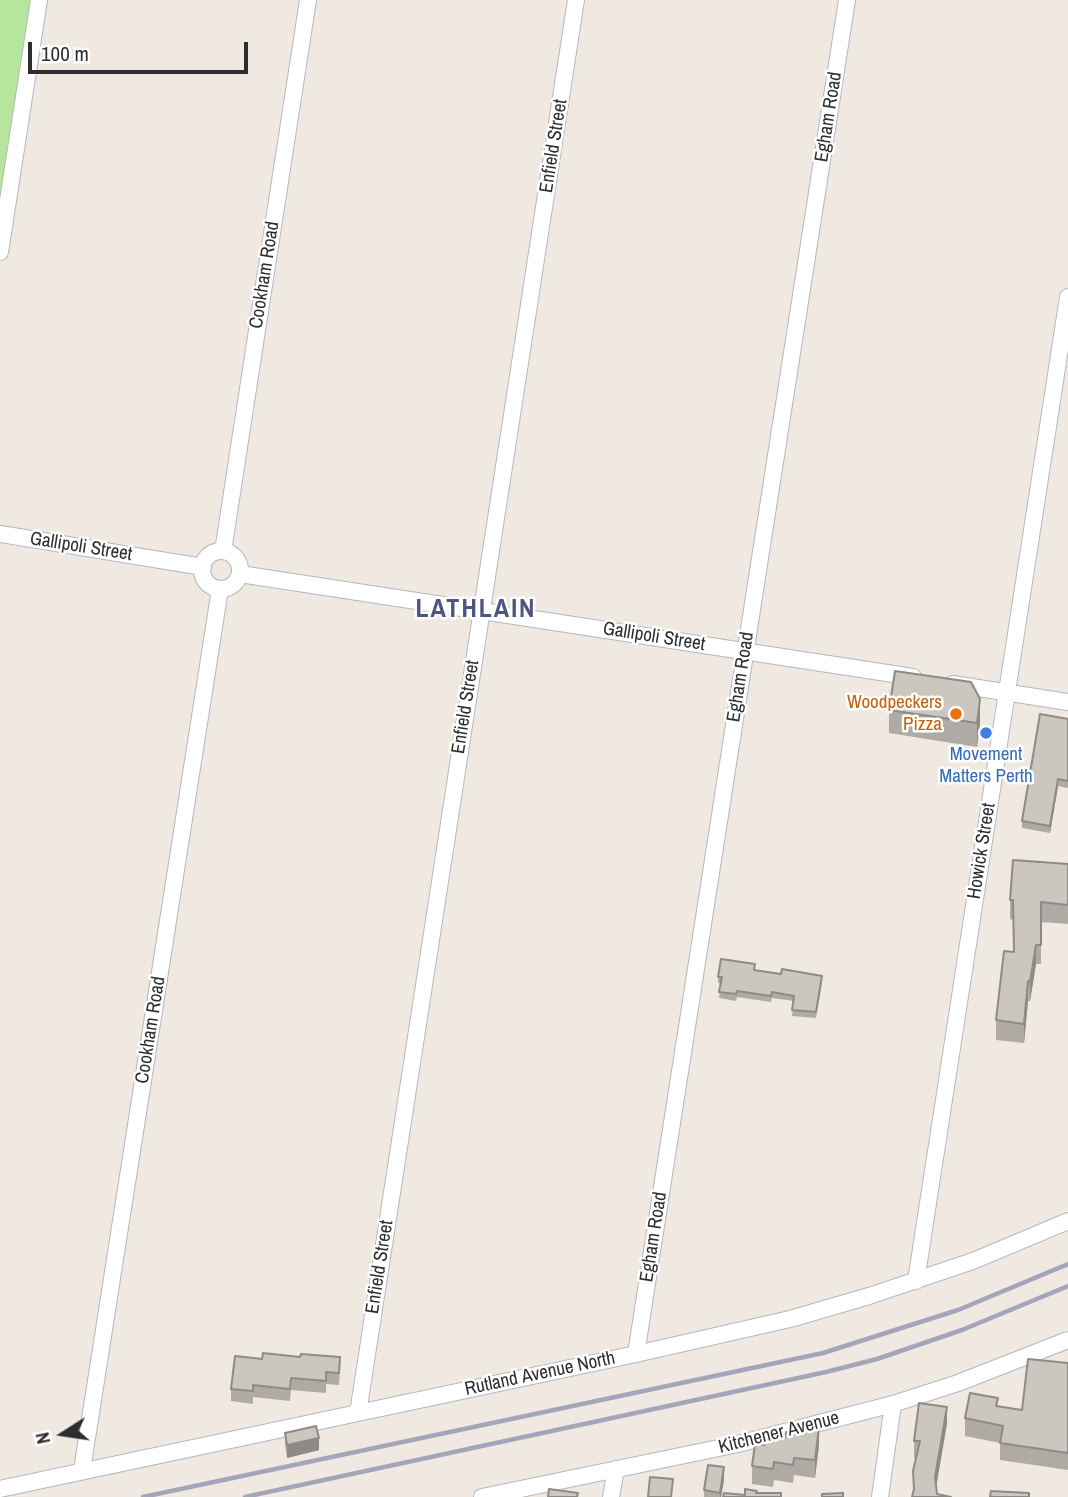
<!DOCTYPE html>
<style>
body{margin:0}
#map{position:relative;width:1068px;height:1497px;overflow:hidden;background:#efe9e1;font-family:"Archivo Narrow",sans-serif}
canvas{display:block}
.north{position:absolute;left:28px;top:1399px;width:70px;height:70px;-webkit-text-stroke:5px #fff;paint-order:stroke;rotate:258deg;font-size:19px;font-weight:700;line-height:28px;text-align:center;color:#2e2e2e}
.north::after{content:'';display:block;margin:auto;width:24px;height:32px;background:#2e2e2e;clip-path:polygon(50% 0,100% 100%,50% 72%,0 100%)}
.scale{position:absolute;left:28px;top:42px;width:220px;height:32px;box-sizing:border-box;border:4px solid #2e2e2e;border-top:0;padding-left:9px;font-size:21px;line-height:24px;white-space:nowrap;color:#2e2e2e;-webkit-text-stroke:5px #fff;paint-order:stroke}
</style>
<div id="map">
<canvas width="1068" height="1497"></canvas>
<div class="north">N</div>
<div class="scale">100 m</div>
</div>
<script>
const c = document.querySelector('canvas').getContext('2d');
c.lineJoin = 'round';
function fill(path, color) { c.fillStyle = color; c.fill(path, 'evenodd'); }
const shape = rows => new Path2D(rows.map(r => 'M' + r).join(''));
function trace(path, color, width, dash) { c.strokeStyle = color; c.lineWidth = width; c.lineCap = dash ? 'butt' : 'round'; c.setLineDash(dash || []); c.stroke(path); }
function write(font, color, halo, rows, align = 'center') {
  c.font = font + ' "Archivo Narrow",sans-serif'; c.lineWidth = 5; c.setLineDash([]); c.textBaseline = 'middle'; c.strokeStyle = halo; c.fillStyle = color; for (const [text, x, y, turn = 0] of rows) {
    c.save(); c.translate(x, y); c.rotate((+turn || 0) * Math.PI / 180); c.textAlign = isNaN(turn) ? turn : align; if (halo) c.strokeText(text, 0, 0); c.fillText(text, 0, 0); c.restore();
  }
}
fill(shape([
 [0,0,39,0,0,252]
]), '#b6e59e');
const minor = shape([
 [0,252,39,0],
 [0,534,203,567],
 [223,551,308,0],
 '202 570a19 19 0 1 1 38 0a19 19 0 1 1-38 0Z',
 [240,574,913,677],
 [953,684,1068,702],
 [916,1281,1068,297],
 [636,1354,847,0],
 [358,1413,576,0],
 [82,1470,220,589],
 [0,1489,636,1354,790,1319,869,1296,973,1261,1068,1221],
 [482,1497,738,1444,893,1404,958,1383,1068,1340],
 [611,1497,616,1469],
 [880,1497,893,1404]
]);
trace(minor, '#b4b7c1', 18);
trace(minor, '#fff', 16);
trace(shape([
 [143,1497,823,1353,958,1310,1068,1264],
 [245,1497,826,1372,877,1359,962,1330,1068,1286]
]), '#a3a6b8', 4.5);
fill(shape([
 [889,710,980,722,977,747,889,733],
 [1068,719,1068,788,1058,786,1050,833,1022,828,1022,821],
 [1068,864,1068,924,1041,922,1041,964,1036,964,1030,1001,1028,1001,1024,1043,996,1040,996,1020,1013,952,1013,920,1010,919,1010,900],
 [755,970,822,982,816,1018,792,1016,794,1001,772,998,771,1002,737,997,736,1001,719,998,721,983,718,983,718,977],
 [1068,1363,1068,1470,1000,1460,1000,1443,965,1436,965,1418,998,1406,1022,1410],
 [340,1369,339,1385,326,1384,326,1393,291,1390,290,1401,253,1397,253,1404,231,1401,231,1389],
 [947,1424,913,1493,913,1471,916,1458,914,1458,914,1441],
 [285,1433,319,1450,287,1458,285,1445],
 [785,1438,819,1445,815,1478,794,1475,793,1483,774,1480,773,1487,752,1484,752,1466,765,1445],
 [724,1480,721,1497,704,1497,704,1490]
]), '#afaba4');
fill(shape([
 [980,699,980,722,977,747,977,723],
 [1058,779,1058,786,1050,833,1050,826],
 [1036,945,1036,964,1030,1001,1030,982],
 [1028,981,1028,1001,1024,1043,1024,1024],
 [947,1407,947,1424,935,1494,935,1477],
 [819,1427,819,1445,815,1478,815,1460],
 [319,1438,319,1450,287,1458,287,1445],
 [724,1467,724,1480,721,1497,720,1497]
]), '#8e8b86');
const building = shape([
 [895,671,971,682,980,699,977,723,889,710,895,671],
 [1040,714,1068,719,1068,781,1058,779,1050,826,1022,821,1040,714],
 [1013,860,1068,864,1068,905,1041,902,1041,945,1036,945,1030,982,1028,981,1024,1024,996,1020,1004,951,1014,952,1013,900,1010,900,1013,860],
 [721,959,755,964,754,970,781,974,782,969,822,976,816,1012,792,1010,794,996,772,992,771,996,737,991,736,994,719,992,722,977,718,977,721,959],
 [263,1353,300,1357,301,1354,340,1357,339,1373,326,1372,326,1381,291,1378,290,1389,253,1385,253,1391,231,1389,235,1356,262,1359,263,1353],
 [1028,1359,1068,1363,1068,1453,1000,1443,1003,1426,965,1418,970,1393,998,1398,996,1406,1022,1410,1028,1359],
 [919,1403,947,1407,935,1477,937,1494,951,1497,912,1497,914,1489,913,1471,920,1441,914,1441,919,1403],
 [806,1425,819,1427,815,1460,794,1458,793,1465,774,1462,773,1469,752,1466,755,1444,765,1445,767,1435,785,1438,786,1432,805,1434,806,1425],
 [316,1426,319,1438,287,1445,285,1433,316,1426],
 [708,1465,724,1467,720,1493,704,1490,708,1465],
 [650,1477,673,1479,671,1497,648,1497,650,1477],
 [549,1489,578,1493,577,1497,548,1497,549,1489],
 [745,1489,757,1491,756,1493,781,1493,781,1497,723,1497,724,1493,745,1495,745,1489],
 [991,1491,1029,1493,1029,1497,990,1497,991,1491],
 [843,1493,843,1497,822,1497,822,1494,843,1493]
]);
fill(building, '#cbc7bf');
trace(building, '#8e8b86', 2);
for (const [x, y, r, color] of [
 [956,714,7,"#e8710a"],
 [986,733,7,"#3f7fe0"]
]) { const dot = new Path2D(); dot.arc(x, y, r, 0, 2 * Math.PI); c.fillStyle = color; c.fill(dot); trace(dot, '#fff', 2.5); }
write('19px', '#2e2e2e', '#fff', [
 ["Egham Road",829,117,-81],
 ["Enfield Street",554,146,-81],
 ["Cookham Road",265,275,-81],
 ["Gallipoli Street",81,547,9],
 ["Gallipoli Street",654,637,9],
 ["Egham Road",741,677,-81],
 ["Enfield Street",466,707,-81],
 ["Howick Street",982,851,-81],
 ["Cookham Road",151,1030,-81],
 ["Egham Road",654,1237,-81],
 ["Enfield Street",380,1267,-81],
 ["Rutland Avenue North",540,1374,-12],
 ["Kitchener Avenue",779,1433,-14]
]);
write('19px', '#c56008', '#fff', [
 ["Woodpeckers",942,703],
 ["Pizza",942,725]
], 'right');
write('19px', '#366cbe', '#fff', [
 ["Movement",986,755],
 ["Matters Perth",986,777]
]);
c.letterSpacing = '2px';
write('bold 26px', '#4d5680', '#fff', [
 ["LATHLAIN",476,610]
]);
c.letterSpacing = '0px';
</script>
